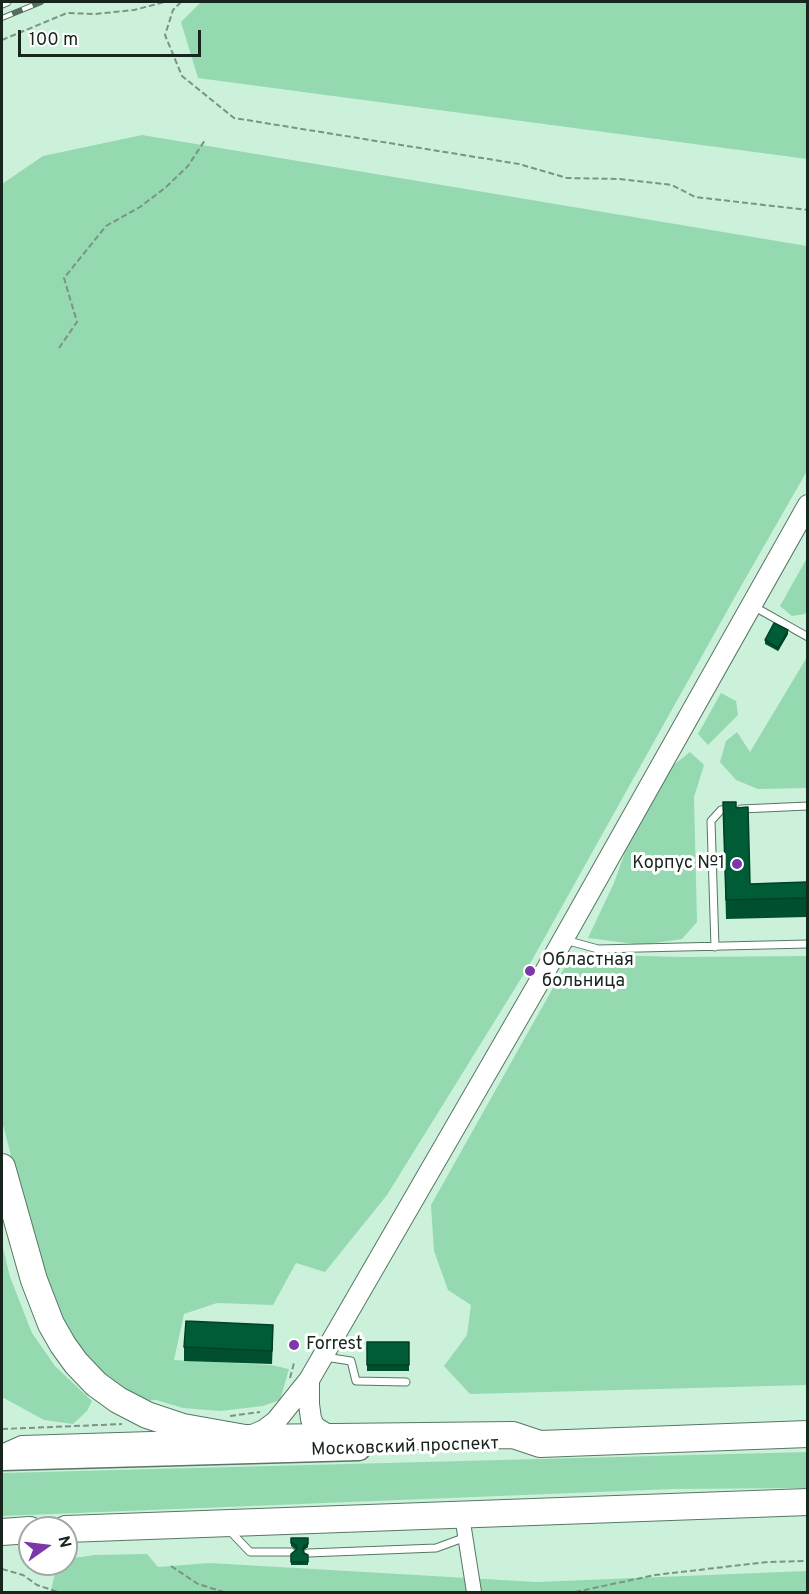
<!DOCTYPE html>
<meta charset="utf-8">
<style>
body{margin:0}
#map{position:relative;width:809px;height:1594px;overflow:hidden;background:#ccf1da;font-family:Overpass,sans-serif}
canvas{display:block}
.frame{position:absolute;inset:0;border:3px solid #17251d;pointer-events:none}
.north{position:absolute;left:18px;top:1516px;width:60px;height:60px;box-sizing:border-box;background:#fff;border:2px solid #a2a8a5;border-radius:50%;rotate:76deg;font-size:16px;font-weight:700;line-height:24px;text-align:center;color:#17251d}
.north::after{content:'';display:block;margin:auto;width:21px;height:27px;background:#7c38ab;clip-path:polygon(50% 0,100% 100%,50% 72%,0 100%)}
.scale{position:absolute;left:18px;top:30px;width:183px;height:27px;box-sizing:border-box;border:3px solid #17251d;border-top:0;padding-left:8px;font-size:18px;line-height:21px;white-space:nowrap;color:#17251d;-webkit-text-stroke:4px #fff;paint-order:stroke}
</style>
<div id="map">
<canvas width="809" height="1594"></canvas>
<div class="frame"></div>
<div class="north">N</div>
<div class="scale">100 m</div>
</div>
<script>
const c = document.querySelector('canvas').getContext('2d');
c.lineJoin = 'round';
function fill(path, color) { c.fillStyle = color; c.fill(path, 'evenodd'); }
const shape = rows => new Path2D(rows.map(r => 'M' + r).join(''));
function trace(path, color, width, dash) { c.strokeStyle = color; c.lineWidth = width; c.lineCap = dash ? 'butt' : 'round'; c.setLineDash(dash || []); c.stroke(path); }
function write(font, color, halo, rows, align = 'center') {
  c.font = font + ' Overpass,sans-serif'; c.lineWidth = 6; c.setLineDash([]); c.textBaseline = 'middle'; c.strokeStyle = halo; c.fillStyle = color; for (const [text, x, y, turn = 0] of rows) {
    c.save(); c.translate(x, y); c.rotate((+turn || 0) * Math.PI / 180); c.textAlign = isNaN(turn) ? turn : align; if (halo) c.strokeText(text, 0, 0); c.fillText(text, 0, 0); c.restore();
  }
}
fill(shape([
 [201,2,807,2,807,159,198,78,181,22],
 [142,135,807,246,807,471,736,595,527,969,387,1195,325,1272,296,1263,273,1305,217,1303,184,1314,174,1360,271,1365,289,1369,280,1400,263,1406,220,1411,183,1408,156,1400,139,1401,92,1365,64,1326,35,1248,2,1121,2,184,43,156],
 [807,558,807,610,805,614,792,616,780,606],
 [807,657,807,788,758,789,736,780,720,762,726,741,737,732,750,752],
 [721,693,736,701,738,715,708,745,698,734],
 [690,752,704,765,694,797,697,922,682,939,642,945,588,938,614,883,631,835,666,771],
 [572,954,682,957,807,956,807,1385,470,1394,444,1366,467,1335,471,1305,448,1290,434,1251,431,1205],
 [2,1244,10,1277,32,1333,55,1366,92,1401,87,1411,73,1424,44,1420,2,1397],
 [808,1452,807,1488,673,1489,2,1516,2,1473],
 [147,1554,158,1567,210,1563,536,1582,808,1571,807,1592,47,1592,51,1591,57,1564,66,1564,66,1559,95,1555]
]), '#95d9b1');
const lane = shape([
 [2,4,7,2],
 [753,606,808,637],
 [741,809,808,806],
 [565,940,598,949,808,944],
 [715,947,711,821,721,810,730,809],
 [325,1357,351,1361,356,1381,406,1382],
 [229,1530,250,1552,291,1552],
 [308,1553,436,1548,466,1537]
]);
const street = shape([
 [462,1516,474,1592]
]);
const secondary = shape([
 [309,1380,309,1404,311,1419,315,1427,332,1437],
 [248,1437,264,1430,276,1421,309,1380,542,977,808,505],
 [2,1455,22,1446,216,1440]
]);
const primary = shape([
 [2,1459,359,1449]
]);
const highway = shape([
 [2,1167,34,1280,51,1324,63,1345,76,1363,96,1384,118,1400,147,1415,183,1427,245,1438,513,1435,540,1444,808,1434],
 [66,1529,808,1502],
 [2,1532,30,1530]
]);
trace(lane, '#567864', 9);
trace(street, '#567864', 16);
trace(secondary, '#567864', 22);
trace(primary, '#567864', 25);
trace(highway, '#567864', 28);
trace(shape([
 [181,2,173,10,165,35,182,76,234,118,519,164,567,178,620,179,672,185,695,197,808,210],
 [2,40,67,13,95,14,134,10,165,2],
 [59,348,77,322,64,278,106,226,140,207,165,188,188,166,205,140],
 [290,1378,294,1363],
 [230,1416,260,1412],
 [2,1429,122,1424],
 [171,1566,198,1584,224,1592],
 [2,1569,23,1575,37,1585,58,1592],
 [575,1592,655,1575,767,1562,808,1561]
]), '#799484', 2, [6, 3]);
trace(lane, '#fff', 7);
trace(street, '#fff', 14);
trace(secondary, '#fff', 20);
trace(primary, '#fff', 22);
trace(highway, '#fff', 26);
const rail = shape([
 [2,18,41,2]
]);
trace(rail, '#566d5f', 6);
trace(rail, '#fff', 4, [11]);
fill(shape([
 [788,634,778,651,765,644,765,640],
 [723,802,736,808,750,884,807,882,807,917,726,919],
 [273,1339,272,1364,184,1361,184,1347],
 [367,1342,409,1342,409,1371,367,1371],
 [291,1538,308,1547,305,1549,303,1551,304,1553,308,1555,308,1565,291,1565,291,1554,296,1550,291,1546]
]), '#004f2f');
fill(shape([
 [788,630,788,634,778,651,778,648],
 [308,1544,308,1547,305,1549,302,1553,302,1549,305,1545]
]), '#004026');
const building = shape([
 [774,623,788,630,778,648,765,640,774,623],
 [723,802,736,802,736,808,748,807,750,884,807,882,807,898,726,900,723,802],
 [186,1321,273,1325,272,1351,184,1347,186,1321],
 [367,1342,409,1342,409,1365,367,1365,367,1342],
 [291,1538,308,1538,308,1544,305,1545,302,1549,304,1553,308,1555,308,1562,291,1562,291,1554,297,1549,296,1545,291,1543,291,1538]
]);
fill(building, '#005c37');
trace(building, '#004026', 1.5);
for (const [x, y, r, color] of [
 [737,864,6,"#7c38ab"],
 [530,971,6,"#7c38ab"],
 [294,1345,6,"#7c38ab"]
]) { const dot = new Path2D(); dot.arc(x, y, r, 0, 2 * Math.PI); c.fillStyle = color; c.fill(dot); trace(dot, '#fff', 2); }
write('18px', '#17251d', '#fff', [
 ["Корпус №1",725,864,"right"],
 ["Областная",542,961],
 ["больница",542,982],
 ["Forrest",306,1345]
], 'left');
write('18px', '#17251d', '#fff', [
 ["Московский проспект",405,1448,-2]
]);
</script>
